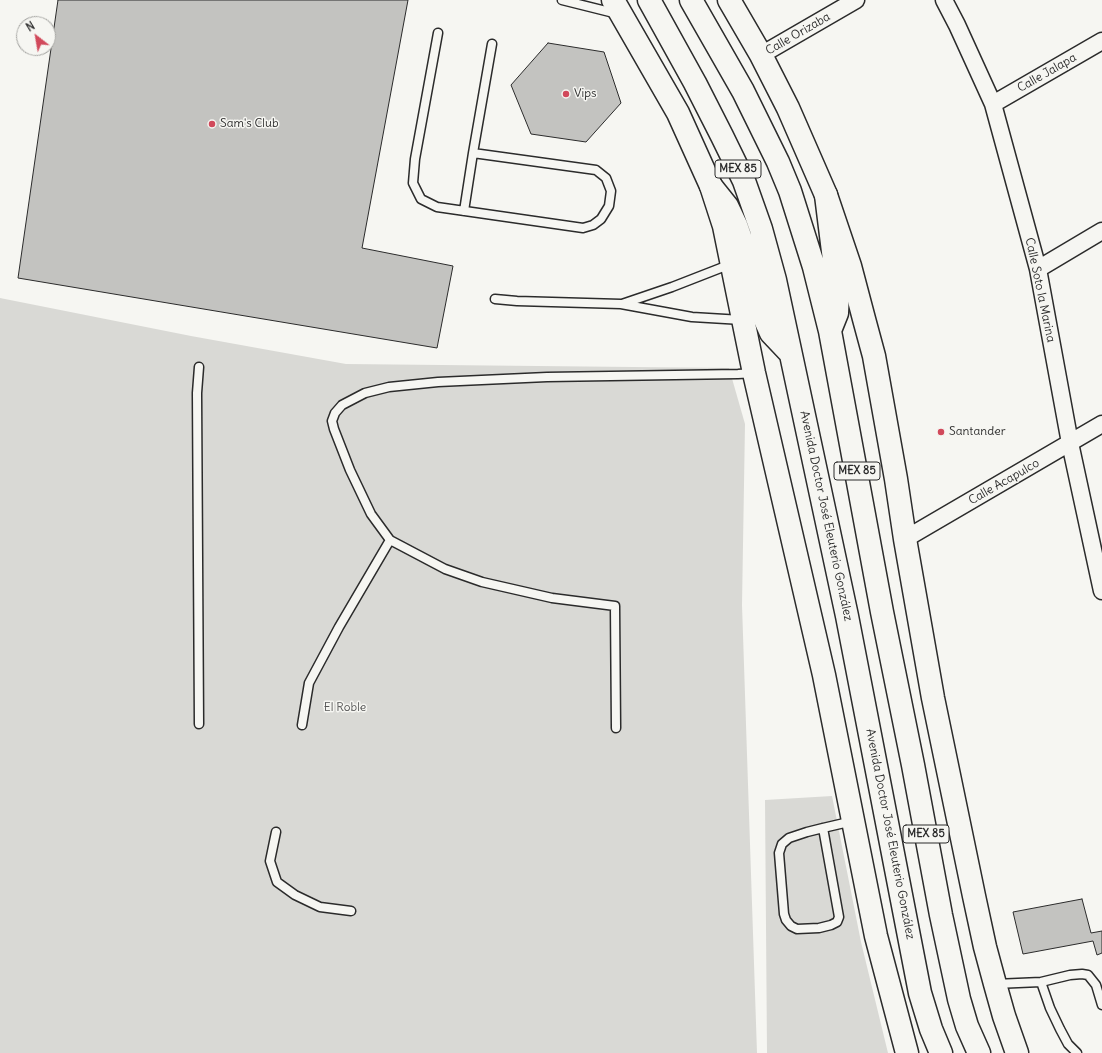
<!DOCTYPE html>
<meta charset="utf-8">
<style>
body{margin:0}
#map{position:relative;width:1102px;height:1053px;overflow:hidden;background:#f6f6f2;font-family:Delius,sans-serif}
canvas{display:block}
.north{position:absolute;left:16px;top:16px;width:40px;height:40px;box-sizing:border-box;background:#f6f6f2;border:1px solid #a5a5a2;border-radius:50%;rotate:329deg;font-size:11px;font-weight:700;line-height:16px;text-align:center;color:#2b2b2b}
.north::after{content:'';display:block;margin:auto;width:14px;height:18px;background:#d1495b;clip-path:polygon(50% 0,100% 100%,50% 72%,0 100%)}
</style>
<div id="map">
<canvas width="1102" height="1053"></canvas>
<div class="north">N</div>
</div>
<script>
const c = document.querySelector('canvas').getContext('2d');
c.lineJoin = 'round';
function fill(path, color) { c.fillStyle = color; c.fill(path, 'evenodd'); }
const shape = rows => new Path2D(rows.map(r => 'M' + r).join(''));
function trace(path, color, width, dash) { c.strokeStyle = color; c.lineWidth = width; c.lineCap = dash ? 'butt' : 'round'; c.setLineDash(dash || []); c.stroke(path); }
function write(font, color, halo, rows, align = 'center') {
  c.font = font + ' Delius,sans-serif'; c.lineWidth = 3; c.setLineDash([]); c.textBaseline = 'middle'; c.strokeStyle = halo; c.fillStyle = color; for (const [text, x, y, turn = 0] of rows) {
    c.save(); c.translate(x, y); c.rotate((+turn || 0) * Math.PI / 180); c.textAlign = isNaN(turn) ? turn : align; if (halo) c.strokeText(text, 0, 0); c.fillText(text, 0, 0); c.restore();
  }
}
fill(shape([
 [0,298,191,336,346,364,729,368,745,424,742,605,757,1053,0,1053],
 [832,796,861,942,888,1053,767,1053,765,800]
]), '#d9d9d5');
const building = shape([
 [58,0,408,0,362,248,453,266,437,348,18,278,58,0],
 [548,43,604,52,621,103,586,142,531,134,511,85,548,43],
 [1082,899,1091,933,1102,931,1102,953,1097,955,1093,941,1023,954,1013,912,1082,899]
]);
fill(building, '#c3c3c0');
trace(building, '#2b2b2b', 1);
const lane = shape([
 [562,0,618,14],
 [438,33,415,159,413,183,421,199,437,207,583,228,593,225,601,219,609,206,611,191,606,178,596,170,473,153],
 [464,211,473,153,492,44],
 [495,299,517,301,621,304,692,317,742,320],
 [622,304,672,287,731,264],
 [199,367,197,393,199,724],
 [302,725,309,683,339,627,390,540],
 [616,728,615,606,552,598,482,582,445,569,390,540,371,514,350,470,334,429,332,421,335,413,342,405,365,393,389,387,438,382,547,377,738,374,754,373],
 [823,828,839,917,837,922,831,925,819,928,797,929,791,926,786,920,784,914,779,853,782,844,789,838,807,832,823,828],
 [823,828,853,821],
 [276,832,270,861,277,882,295,895,320,907,351,911],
 [1041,982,1050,1008,1060,1029,1068,1044,1077,1053],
 [995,984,1041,982,1070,975,1082,974,1088,975,1096,985,1102,1005]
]);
const street = shape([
 [944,0,957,25,993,104,1038,269,1070,443,1102,591],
 [761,55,856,0],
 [993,104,1102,41],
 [1038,269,1102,231],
 [905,539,1102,424]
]);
const secondary = shape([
 [613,0,678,113,711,186,724,226,754,373,824,675,876,936,907,1053],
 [729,0,761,55,788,108,826,195,850,266,864,319,874,356,896,479,905,539,933,698,974,896,985,947,995,984,1004,1016,1017,1053]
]);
const highway = shape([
 [649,0,695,83,722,136,744,181,761,229,775,280,847,616,920,993,931,1029,941,1053],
 [691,0,743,91,778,162,790,191,814,267,830,331,882,612,913,765,941,915,959,999,967,1026,979,1053],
 [711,186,727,206,736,225,750,265,758,304,771,333,789,352],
 [826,195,838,292,837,313,831,328]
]);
trace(lane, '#2b2b2b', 11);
trace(street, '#2b2b2b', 19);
trace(secondary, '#2b2b2b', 25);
trace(highway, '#2b2b2b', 25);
trace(lane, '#f6f6f2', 8);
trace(street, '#f6f6f2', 16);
trace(secondary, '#f6f6f2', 22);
trace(highway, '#f6f6f2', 22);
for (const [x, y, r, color] of [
 [566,94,4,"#d1495b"],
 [212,124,4,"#d1495b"],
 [941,432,4,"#d1495b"]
]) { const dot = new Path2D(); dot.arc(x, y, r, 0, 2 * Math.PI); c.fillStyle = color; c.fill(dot); trace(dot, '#f6f6f2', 1.5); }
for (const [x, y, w] of [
 [738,169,46],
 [857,471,46],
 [926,834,46]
]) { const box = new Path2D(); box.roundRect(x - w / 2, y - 9, w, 18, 3); c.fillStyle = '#f6f6f2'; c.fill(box); trace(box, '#2b2b2b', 1); }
write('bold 11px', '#2b2b2b', null, [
 ["MEX 85",738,169],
 ["MEX 85",857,471],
 ["MEX 85",926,834]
]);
write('12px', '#2b2b2b', '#f6f6f2', [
 ["Calle Orizaba",798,34,-30],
 ["Calle Jalapa",1047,73,-30],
 ["Calle Soto la Marina",1040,290,78],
 ["Calle Acapulco",1004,482,-30],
 ["Avenida Doctor José Eleuterio González",826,516,78],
 ["Avenida Doctor José Eleuterio González",890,834,79]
]);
write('12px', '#2b2b2b', '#f6f6f2', [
 ["Vips",574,94],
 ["Sam's Club",220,124],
 ["Santander",949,432]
], 'left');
write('12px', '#565656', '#f6f6f2', [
 ["El Roble",345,708]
]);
</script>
